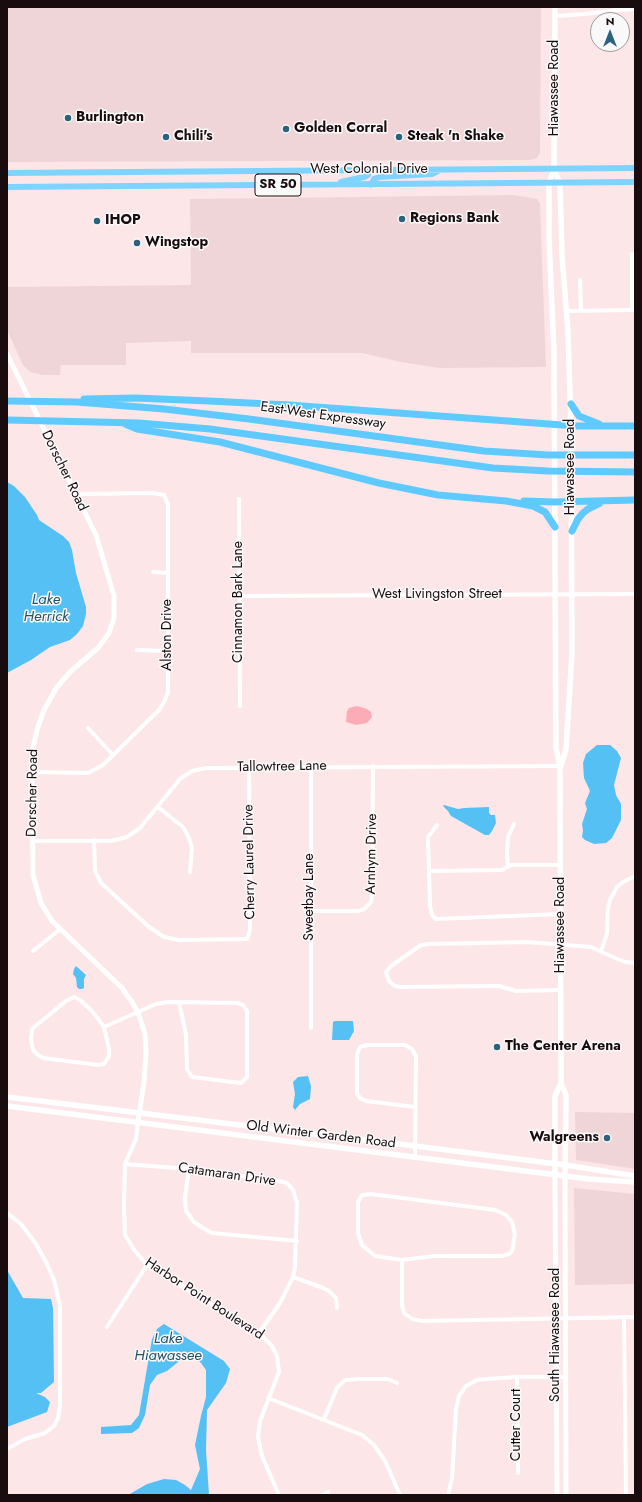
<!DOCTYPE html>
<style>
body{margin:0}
#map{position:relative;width:642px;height:1502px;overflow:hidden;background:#fde6e8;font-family:Jost,sans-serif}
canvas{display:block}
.frame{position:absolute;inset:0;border:8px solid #190c0e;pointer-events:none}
.north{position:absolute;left:590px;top:12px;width:40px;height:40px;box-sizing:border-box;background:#f9f9f9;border:1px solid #9f9a9b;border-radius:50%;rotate:0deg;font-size:11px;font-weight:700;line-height:16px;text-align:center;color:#190c0e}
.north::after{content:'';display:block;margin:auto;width:14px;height:18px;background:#2b627d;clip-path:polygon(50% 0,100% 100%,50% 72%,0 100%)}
</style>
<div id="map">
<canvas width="642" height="1502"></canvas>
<div class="frame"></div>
<div class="north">N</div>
</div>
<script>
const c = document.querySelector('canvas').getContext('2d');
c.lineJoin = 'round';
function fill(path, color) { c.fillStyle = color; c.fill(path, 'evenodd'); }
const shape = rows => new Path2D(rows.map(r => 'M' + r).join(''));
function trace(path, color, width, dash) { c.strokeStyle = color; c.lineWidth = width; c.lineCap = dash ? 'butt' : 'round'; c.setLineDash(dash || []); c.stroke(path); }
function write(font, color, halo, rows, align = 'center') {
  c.font = font + ' Jost,sans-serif'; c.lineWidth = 3; c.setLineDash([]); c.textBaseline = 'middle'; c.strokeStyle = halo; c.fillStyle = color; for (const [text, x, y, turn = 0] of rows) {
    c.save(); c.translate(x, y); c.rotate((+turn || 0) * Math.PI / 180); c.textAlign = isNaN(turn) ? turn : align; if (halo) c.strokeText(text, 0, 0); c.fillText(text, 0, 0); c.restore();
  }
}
fill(shape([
 [7,7,541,7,540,153,537,158,530,160,9,162,7,161],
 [514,195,537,199,540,204,546,367,440,368,401,362,362,353,191,353,191,341,126,343,126,365,61,365,60,375,42,375,30,372,23,365,7,330,7,287,191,285,190,199],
 [575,1112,635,1113,635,1169,576,1160],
 [574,1188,635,1194,635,1284,575,1285]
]), '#f0d5d8');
fill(shape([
 [357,706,367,709,371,712,372,717,367,723,356,725,346,722,347,711,349,708]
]), '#fcacb7');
fill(shape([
 [7,482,14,486,25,497,37,515,39,520,63,536,69,542,72,550,76,573,86,607,86,614,83,626,77,634,70,640,50,647,31,660,7,673],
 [597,745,610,745,617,751,621,758,614,785,616,795,621,804,621,820,612,838,606,843,594,844,585,840,582,837,583,830,582,824,587,809,585,803,590,791,584,778,583,763,586,754],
 [444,805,458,809,464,808,489,807,489,813,491,815,495,815,496,823,492,831,489,835,485,835,451,816,448,811,443,806],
 [76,966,86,975,84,979,84,988,82,989,79,989,77,987,76,978,73,974,74,969],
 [335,1021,353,1021,354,1031,349,1040,332,1040,333,1022],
 [308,1076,311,1086,310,1099,300,1104,295,1110,293,1107,295,1094,293,1082,298,1077],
 [7,1270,23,1298,51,1299,53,1308,54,1382,41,1393,36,1393,45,1397,50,1402,47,1412,7,1427],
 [164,1324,224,1361,230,1369,226,1383,207,1410,206,1450,209,1495,128,1495,147,1484,164,1479,176,1480,185,1485,191,1490,200,1469,195,1445,201,1416,206,1397,206,1370,201,1363,193,1356,183,1358,167,1371,157,1375,150,1385,145,1415,139,1428,132,1433,101,1434,101,1427,131,1425,139,1415,152,1339,157,1329]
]), '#54c0f3');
trace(shape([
 [555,16,584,14,617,10,635,9],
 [632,254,632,310],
 [580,280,581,311],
 [567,311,635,310],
 [239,499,240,706],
 [153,572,167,573],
 [239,596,635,594],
 [137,650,168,651],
 [88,728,113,755],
 [311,767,311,1028],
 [32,772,88,773,103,765,160,709,165,700,168,692,168,504,164,495,153,493,76,494],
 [158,807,183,827,188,836,192,847,190,872],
 [437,825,428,837,430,906,432,915,436,919,561,914],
 [94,840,95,871,101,883,148,926,164,937,179,940,247,939,250,930,249,768],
 [32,841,111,841,127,837,140,828,180,779,192,771,206,768,560,766],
 [508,866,507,853,508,837,514,824],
 [429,871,502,870,511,865,561,865],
 [310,911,359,911,364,909,371,902,372,895,373,766],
 [33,951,59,930],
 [601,952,607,933,608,908,610,900,617,887,623,882,635,876],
 [561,990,516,991,499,986,400,987,395,986,389,981,386,972,391,966,421,945,428,944,527,942,591,947,615,958,625,962,635,963],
 [74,997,80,1000,91,1010,99,1020,104,1027,109,1049,109,1056,104,1064,98,1065,43,1058,38,1055,33,1050,31,1040,32,1029,66,1001,74,997],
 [104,1027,156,1004,168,1002,237,1003,243,1005,247,1011,247,1077,241,1083,192,1077,187,1069,186,1035,179,1002],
 [415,1107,366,1101,360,1098,357,1093,357,1054,360,1047,367,1045,405,1045,412,1049,416,1056,415,1157],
 [138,1122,136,1139,125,1164,124,1206,125,1235,135,1251,147,1265,259,1333,272,1346,277,1356,279,1372,260,1421,258,1437,262,1456,279,1495],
 [125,1164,189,1169,279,1181,287,1183,293,1190,297,1203,295,1267,293,1277,280,1303,259,1333],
 [189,1169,185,1197,186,1211,194,1222,203,1228,212,1233,297,1241],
 [371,1194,495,1210,506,1215,512,1222,515,1234,512,1251,509,1254,502,1256,434,1256,402,1260,375,1256,362,1245,358,1233,358,1202,362,1195,371,1194],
 [7,1213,21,1224,36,1244,47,1264,54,1280,60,1305,60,1406,58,1418,54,1426,45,1433,25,1439,7,1449],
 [402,1260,402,1304,404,1313,412,1319,422,1321,635,1317],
 [293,1277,321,1287,329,1291,336,1298,337,1308],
 [624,1317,626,1495],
 [107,1327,147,1265],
 [517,1377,518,1473],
 [268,1398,362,1435,374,1445,385,1461,400,1495],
 [324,1419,337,1388,345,1380,359,1379,388,1379,397,1383],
 [322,1495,328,1492],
 [448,1495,452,1479,456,1409,459,1396,466,1386,477,1380,486,1379,517,1377,565,1377]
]), '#fff', 4);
trace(shape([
 [7,354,96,535,114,596,114,618,109,633,98,648,71,671,57,687,44,710,37,730,32,753,32,772,33,875,41,903,52,921,122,988,132,1002,138,1012,145,1034,146,1052,144,1082,138,1122],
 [555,1174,557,1495],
 [565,1176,566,1495]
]), '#fff', 5);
trace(shape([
 [555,7,554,169,549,183,549,238,554,353,556,748,560,766,561,1083,566,1095,565,1176],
 [554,169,560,183,562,255,568,332,571,426,572,653,566,749,561,766],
 [7,1097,415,1146,565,1165,635,1176],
 [7,1106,589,1179,635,1182],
 [555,1174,555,1096,561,1083]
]), '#fff', 5.5);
trace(shape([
 [7,173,635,168],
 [341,182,364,177,368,175,370,170],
 [371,185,374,179,379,177,432,174,438,171],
 [7,187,635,182]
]), '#7ed4ff', 6);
trace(shape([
 [84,399,135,398,209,401,289,405,576,426,635,426],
 [7,401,77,402,164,409,249,419,484,451,548,455,635,455],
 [571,404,579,416,599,424],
 [7,420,139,423,210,429,493,468,548,471,635,472],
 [125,424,137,429,220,442,379,483,438,495,506,501,533,506,545,512,555,527],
 [524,501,555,502,635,500],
 [572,531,578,519,583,513,588,509,600,503]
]), '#5ecaff', 7);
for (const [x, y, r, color] of [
 [68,118,4,"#2b627d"],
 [286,129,4,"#2b627d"],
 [166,137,4,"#2b627d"],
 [399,137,4,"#2b627d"],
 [402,219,4,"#2b627d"],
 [97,221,4,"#2b627d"],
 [137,243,4,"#2b627d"],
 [497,1047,4,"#2b627d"],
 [607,1138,4,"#2b627d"]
]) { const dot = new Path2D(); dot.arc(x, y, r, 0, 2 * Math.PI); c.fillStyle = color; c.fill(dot); trace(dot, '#f9f9f9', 1.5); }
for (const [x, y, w] of [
 [278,185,46]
]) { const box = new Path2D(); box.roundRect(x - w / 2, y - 11, w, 22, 3); c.fillStyle = '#f9f9f9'; c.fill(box); trace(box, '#190c0e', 1); }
write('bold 13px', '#190c0e', null, [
 ["SR 50",278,185]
]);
write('14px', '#190c0e', '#f9f9f9', [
 ["Hiawassee Road",555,88,-90],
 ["West Colonial Drive",369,170],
 ["East-West Expressway",323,416,8],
 ["Hiawassee Road",571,467,-90],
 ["Dorscher Road",64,471,64],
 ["West Livingston Street",437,595],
 ["Cinnamon Bark Lane",239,602,-90],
 ["Alston Drive",168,635,-90],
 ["Tallowtree Lane",282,767,-1],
 ["Dorscher Road",33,793,-89],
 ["Arnhym Drive",372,854,-89],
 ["Cherry Laurel Drive",250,862,-91],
 ["Sweetbay Lane",310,897,-90],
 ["Hiawassee Road",561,925,-90],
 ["Old Winter Garden Road",321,1135,7],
 ["Catamaran Drive",227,1175,8],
 ["Harbor Point Boulevard",204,1299,33],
 ["South Hiawassee Road",556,1335,-90],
 ["Cutter Court",517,1425,-90]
]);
write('bold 14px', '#190c0e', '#f9f9f9', [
 ["Burlington",76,118],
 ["Golden Corral",294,129],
 ["Chili's",174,137],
 ["Steak 'n Shake",407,137],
 ["Regions Bank",410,219],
 ["IHOP",105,221],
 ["Wingstop",145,243],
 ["The Center Arena",505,1047],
 ["Walgreens",599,1138,"right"]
], 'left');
write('italic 15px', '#275369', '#f9f9f9', [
 ["Lake",46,600],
 ["Herrick",46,617],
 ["Lake",168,1339],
 ["Hiawassee",168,1356]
]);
</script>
